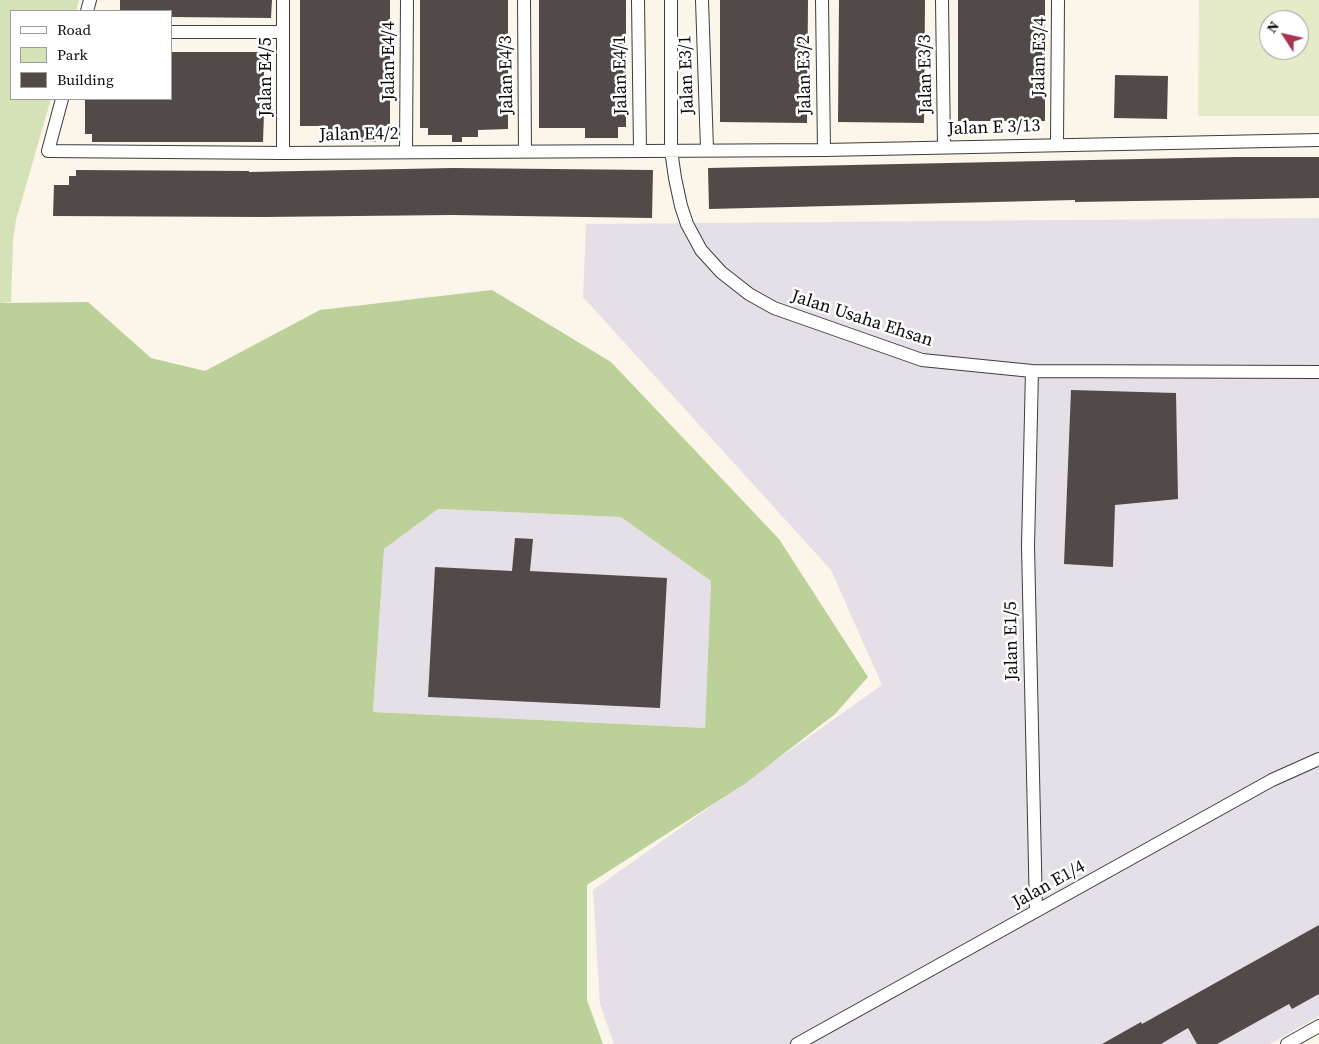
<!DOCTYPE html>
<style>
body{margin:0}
#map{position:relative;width:1319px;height:1044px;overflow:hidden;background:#fcf5e9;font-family:"Source Serif 4",serif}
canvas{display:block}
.legend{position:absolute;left:10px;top:10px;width:162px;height:90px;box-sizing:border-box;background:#fff;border:1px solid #9d9d9d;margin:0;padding:6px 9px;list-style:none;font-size:15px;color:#0a0a0a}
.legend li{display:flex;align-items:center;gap:10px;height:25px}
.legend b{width:25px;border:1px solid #9d9d9d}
.north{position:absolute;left:1259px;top:10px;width:50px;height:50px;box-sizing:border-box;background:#fff;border:1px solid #9d9d9d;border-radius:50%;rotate:305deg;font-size:14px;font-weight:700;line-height:20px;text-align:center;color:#0a0a0a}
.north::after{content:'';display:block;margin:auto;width:18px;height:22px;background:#a8344f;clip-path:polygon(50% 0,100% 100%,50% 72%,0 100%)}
</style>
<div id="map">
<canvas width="1319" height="1044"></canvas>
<ul class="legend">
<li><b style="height:6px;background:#fff"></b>Road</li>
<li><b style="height:14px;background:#d5e2b8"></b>Park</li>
<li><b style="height:14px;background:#514a48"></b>Building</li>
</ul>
<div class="north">N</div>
</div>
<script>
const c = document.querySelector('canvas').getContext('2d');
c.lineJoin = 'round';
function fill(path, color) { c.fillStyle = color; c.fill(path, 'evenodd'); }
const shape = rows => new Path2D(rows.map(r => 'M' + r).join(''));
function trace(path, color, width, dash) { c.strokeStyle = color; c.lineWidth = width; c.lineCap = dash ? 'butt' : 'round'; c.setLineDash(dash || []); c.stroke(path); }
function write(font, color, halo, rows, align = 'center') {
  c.font = font + ' "Source Serif 4",serif'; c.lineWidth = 5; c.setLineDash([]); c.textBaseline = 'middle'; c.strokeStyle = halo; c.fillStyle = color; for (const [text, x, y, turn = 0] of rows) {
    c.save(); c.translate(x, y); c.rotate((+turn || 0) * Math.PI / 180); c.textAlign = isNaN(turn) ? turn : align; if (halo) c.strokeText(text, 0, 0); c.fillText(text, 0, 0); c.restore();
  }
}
fill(shape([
 [1319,218,1319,1016,1270,1044,614,1044,600,1004,593,890,882,685,831,570,583,297,586,224],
 [438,509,622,517,711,581,705,728,373,712,384,549]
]), '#e5dfe8');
fill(shape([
 [0,0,79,0,76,11,11,11,11,99,51,99,16,220,13,240,11,302,0,303]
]), '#d5e2b8');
fill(shape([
 [492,290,611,362,779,539,868,677,835,714,746,783,587,885,587,1000,603,1044,0,1044,0,303,88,302,151,358,205,371,320,310],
 [438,509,621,517,711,581,705,728,373,712,384,549]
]), '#bcd099');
fill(shape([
 [1199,0,1319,0,1319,116,1198,116],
 [1269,20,1299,20,1299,50,1269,50]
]), '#e5eac9');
fill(shape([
 [120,0,272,0,271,18,171,17,171,11,120,11],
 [300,0,390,0,390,126,381,126,381,135,376,136,376,142,347,142,347,135,328,135,328,126,300,126],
 [420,0,508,0,508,129,478,130,478,137,462,137,462,142,452,142,452,135,428,135,428,128,420,128],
 [539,0,626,0,626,127,618,127,618,138,585,138,585,128,539,128],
 [720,0,808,0,807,123,720,122],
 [839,0,925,0,924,123,838,122],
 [958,0,1045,0,1045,121,958,121],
 [171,52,264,52,264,95,273,95,273,113,264,113,263,142,92,142,92,134,85,134,85,99,171,99],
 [1115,75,1168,76,1167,119,1114,118],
 [1236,157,1319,157,1319,198,1075,202,1075,200,709,209,708,168],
 [453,168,653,170,652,218,452,215,263,217,53,216,54,185,69,185,69,176,76,176,76,170,249,171,249,172],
 [1071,390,1176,393,1178,499,1115,505,1113,567,1064,564],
 [515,538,533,539,530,571,667,578,660,708,428,697,435,567,512,571],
 [1319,925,1319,994,1292,1009,1289,1004,1217,1044,1197,1044,1188,1028,1161,1044,1102,1044,1141,1022,1142,1024]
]), '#514a48');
const minor = shape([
 [524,0,525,151],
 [638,0,640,151],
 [671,0,671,150,675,178,681,206,687,224,701,250,721,272,749,294,774,308,922,360,1032,371,1319,372],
 [702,0,707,149],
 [822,0,824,150],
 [942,0,944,147],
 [87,11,90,0],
 [171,32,283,32],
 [62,99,48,151,283,153,824,150,1319,140],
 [1057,144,1058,0],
 [406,152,407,0],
 [283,153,283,0],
 [1032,371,1028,546,1036,911],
 [797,1044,1272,780,1319,759],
 [1287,1044,1319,1026]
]);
trace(minor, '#3d3d3d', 14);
trace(minor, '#fff', 12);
write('18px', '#0a0a0a', '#fff', [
 ["Jalan E3/4",1040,57,-89],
 ["Jalan E4/4",389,61,-90],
 ["Jalan E3/3",926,74,-91],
 ["Jalan E4/3",507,75,-91],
 ["Jalan E4/1",621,75,-91],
 ["Jalan E3/1",687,75,-92],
 ["Jalan E3/2",805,75,-91],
 ["Jalan E4/5",266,77,-90],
 ["Jalan E 3/13",994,128,-2],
 ["Jalan E4/2",359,135,-1],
 ["Jalan Usaha Ehsan",862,319,18],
 ["Jalan E1/5",1012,641,-91],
 ["Jalan E1/4",1049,885,-29]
]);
</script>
